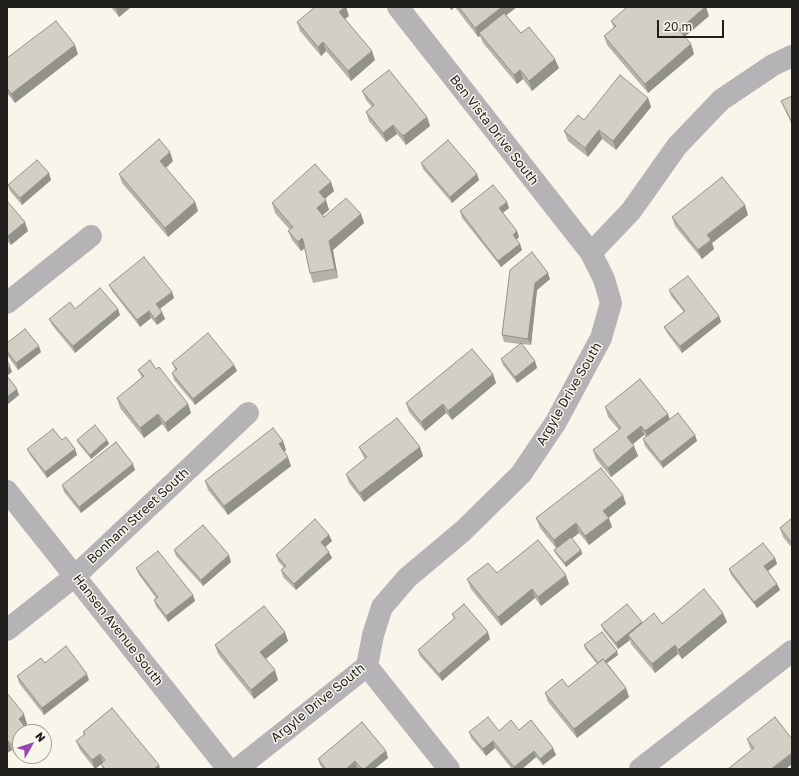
<!DOCTYPE html>
<style>
body{margin:0}
#map{position:relative;width:799px;height:776px;overflow:hidden;background:#f8f6eb;font-family:"Golos Text",sans-serif}
canvas{display:block}
.frame{position:absolute;inset:0;border:8px solid #201f1b;pointer-events:none}
.north{position:absolute;left:12px;top:724px;width:40px;height:40px;box-sizing:border-box;background:#f8f6eb;border:1px solid #a2a098;border-radius:50%;rotate:51deg;font-size:11px;font-weight:700;line-height:16px;text-align:center;color:#201f1b}
.north::after{content:'';display:block;margin:auto;width:14px;height:18px;background:#9947b7;clip-path:polygon(50% 0,100% 100%,50% 72%,0 100%)}
.scale{position:absolute;left:657px;top:20px;width:67px;height:18px;box-sizing:border-box;border:2px solid #201f1b;border-top:0;padding-left:5px;font-size:12px;line-height:14px;white-space:nowrap;color:#201f1b;-webkit-text-stroke:3px #f8f6eb;paint-order:stroke}
</style>
<div id="map">
<canvas width="799" height="776"></canvas>
<div class="frame"></div>
<div class="north">N</div>
<div class="scale">20 m</div>
</div>
<script>
const c = document.querySelector('canvas').getContext('2d');
c.lineJoin = 'round';
const shape = rows => new Path2D(rows.map(r => 'M' + r).join(''));
function trace(path, color, width, dash) { c.strokeStyle = color; c.lineWidth = width; c.lineCap = dash ? 'butt' : 'round'; c.setLineDash(dash || []); c.stroke(path); }
function fill(path, color) { c.fillStyle = color; c.fill(path, 'evenodd'); }
function write(font, color, halo, rows, align = 'center') {
  c.font = font + ' "Golos Text",sans-serif'; c.lineWidth = 3; c.setLineDash([]); c.textBaseline = 'middle'; c.strokeStyle = halo; c.fillStyle = color; for (const [text, x, y, turn = 0] of rows) {
    c.save(); c.translate(x, y); c.rotate((+turn || 0) * Math.PI / 180); c.textAlign = isNaN(turn) ? turn : align; if (halo) c.strokeText(text, 0, 0); c.fillText(text, 0, 0); c.restore();
  }
}
trace(shape([
 [398,7,591,253],
 [7,303,91,236],
 [7,630,75,576,248,413],
 [367,666,373,635,382,607,407,578,463,531,521,474,556,422,601,338,611,303,604,279,591,253,631,211,677,146,721,100,773,65,792,56],
 [640,769,792,651]
]), '#b6b3b7', 22);
trace(shape([
 [7,491,228,769],
 [237,769,367,666,449,769]
]), '#b6b3b7', 22);
fill(shape([
 [111,7,131,7,119,17],
 [449,7,517,7,506,15,521,33,559,68,532,91,523,79,517,84,483,43,480,36,478,37,455,7,451,10],
 [349,16,345,19,375,60,351,81,326,51,321,56,300,31,297,22],
 [709,16,684,37,691,44,694,54,648,93,607,45,604,36,614,28,611,21],
 [78,54,15,103,7,93,7,58],
 [362,91,427,117,430,126,406,145,397,134,386,142,369,121,366,112,372,107,366,100],
 [792,96,792,125,785,110,781,101],
 [648,98,651,107,616,150,602,139,588,157,568,141,564,131,584,120],
 [173,161,166,168,195,202,198,211,168,237,122,183,119,174],
 [421,163,477,174,479,180,452,203,423,169],
 [51,180,22,205,10,191,8,185],
 [331,182,334,191,325,199,329,210,323,215,324,217,361,214,364,223,333,250,338,278,313,283,310,273,305,248,301,251,292,240,288,231,290,230,275,213,272,203],
 [7,201,28,231,11,245,7,241],
 [509,208,503,213,517,231,519,237,516,240,520,244,522,250,501,267,462,218,460,211],
 [748,215,712,243,714,249,702,259,675,226,672,217],
 [510,270,550,279,537,290,531,345,521,344,535,361,537,368,517,383,503,365,501,359,520,344,504,342,502,335],
 [109,285,174,298,160,309,165,319,157,325,151,318,140,327,112,291],
 [669,290,719,316,721,322,682,353,667,333,664,327,684,312,671,296],
 [75,309,120,315,75,353,52,325,49,319],
 [7,343,41,352,18,370,7,355],
 [172,363,234,365,237,371,195,405,174,380,172,373,175,370],
 [156,369,188,404,191,413,168,432,162,424,144,438,120,408,117,398,142,378,138,370],
 [493,374,496,383,452,420,446,413,425,431,409,412,406,403],
 [605,407,670,419,695,435,697,441,663,468,645,446,643,439,646,437,644,435,633,444,634,446,638,456,611,477,596,459,593,450,619,430,608,417],
 [62,440,75,449,77,455,47,478,30,455,27,449],
 [77,440,107,440,109,444,91,459,78,443],
 [283,441,286,450,284,452,291,466,228,515,208,490,205,481],
 [359,447,423,456,364,502,349,483,346,474,365,459,363,456],
 [135,470,81,513,64,492,62,485],
 [626,504,608,518,612,527,589,545,579,533,572,538,581,550,582,554,566,567,555,553,554,550,556,548,540,528,536,518],
 [792,518,792,548,783,537,780,528],
 [329,535,332,541,325,547,332,558,296,590,283,577,281,570,284,568,278,561,276,555],
 [174,550,231,562,203,586,176,556],
 [775,558,777,564,768,571,777,584,780,590,757,608,731,575,729,569],
 [136,568,193,595,195,601,168,622,156,606,154,600,156,598,139,575],
 [497,573,569,584,541,606,535,598,501,626,471,589,467,579],
 [452,614,490,639,442,681,420,656,418,650,454,619],
 [727,622,682,659,678,654,655,673,631,644,630,640,618,649,604,631,601,625,642,623,662,624],
 [285,632,288,641,266,659,278,680,254,699,218,654,215,645],
 [584,645,618,655,607,663,626,688,629,697,577,738,548,702,545,693,568,687,597,664,585,649],
 [45,663,89,680,44,715,19,683,17,676],
 [7,693,27,724,24,726,15,754,12,750,7,753],
 [112,708,105,769,103,769,101,764,95,769,80,750,76,741,84,735,83,732],
 [519,730,556,755,543,765,536,757,522,769,512,769,495,748,486,756,471,738,469,732],
 [747,739,792,739,752,750,750,748],
 [386,751,388,758,374,769,358,769,357,768,356,769,323,769,320,765,318,759]
]), '#b5b3a9');
fill(shape([
 [117,7,131,7,119,17,116,8],
 [345,7,346,7,349,16,342,21,339,12],
 [450,7,455,7,451,10],
 [502,7,517,7,481,35,479,33,480,36,478,37,475,28],
 [705,7,706,7,709,16,682,39,679,30],
 [323,42,326,51,321,56,318,47],
 [691,44,694,54,648,93,645,84],
 [75,45,78,54,15,103,11,94],
 [372,51,375,60,351,81,348,71],
 [555,59,559,68,532,91,529,81],
 [520,70,523,79,517,84,514,75],
 [648,98,651,107,616,150,613,141],
 [427,117,430,126,406,145,403,136],
 [393,125,397,134,386,142,383,133],
 [599,130,602,139,588,157,585,148],
 [170,152,173,161,163,170,160,161],
 [49,173,51,180,22,205,20,198],
 [477,174,479,180,452,203,450,197],
 [331,182,334,191,322,201,319,192],
 [326,200,329,210,320,217,317,208],
 [195,202,198,211,168,237,165,228],
 [507,202,509,208,501,214,499,208],
 [745,205,748,215,712,243,714,249,702,259,698,250,707,235],
 [361,214,364,223,333,250,338,278,335,269,329,241],
 [25,222,28,231,11,245,8,236],
 [517,231,519,237,515,241,513,235],
 [302,238,305,248,301,251,298,242],
 [520,244,522,250,501,267,498,261],
 [548,273,550,279,537,290,531,345,528,339,535,283],
 [172,292,174,298,158,310,156,304],
 [118,309,120,315,75,353,73,346],
 [149,311,151,318,140,327,137,320],
 [162,312,165,319,157,325,155,319],
 [719,316,721,322,682,353,680,346],
 [39,346,41,352,18,370,16,363],
 [535,361,537,368,517,383,515,377],
 [234,365,237,371,195,405,193,399],
 [10,366,12,372,7,376,7,368],
 [493,374,496,383,452,420,448,411],
 [17,389,19,395,7,405,7,397],
 [188,404,191,413,168,432,165,423],
 [443,404,446,413,425,431,421,422],
 [158,414,162,424,144,438,140,428],
 [668,414,671,423,649,440,645,431],
 [641,426,644,435,630,446,627,437],
 [695,435,697,441,663,468,661,462],
 [107,440,109,444,91,459,90,455],
 [283,441,286,450,282,454,279,444],
 [634,446,638,456,611,477,608,468],
 [420,447,423,456,364,502,360,493],
 [75,449,77,455,47,478,45,472],
 [288,457,291,466,228,515,224,506],
 [133,464,135,470,81,513,79,507],
 [623,495,626,504,606,520,603,511],
 [609,518,612,527,589,545,585,536],
 [576,523,579,533,557,550,554,540],
 [329,535,332,541,324,548,321,542],
 [581,550,582,554,566,567,565,563],
 [329,552,332,558,296,590,294,584],
 [229,555,231,562,203,586,201,580],
 [775,558,777,564,766,572,764,566],
 [566,575,569,584,541,606,538,597],
 [777,584,780,590,757,608,754,602],
 [532,589,535,598,501,626,498,617],
 [193,595,195,601,168,622,166,616],
 [723,613,727,622,682,659,678,650],
 [642,622,644,629,628,635,630,640,618,649,616,643],
 [285,632,288,641,263,661,260,652],
 [488,632,490,639,442,681,439,674],
 [675,645,678,654,655,673,652,664],
 [617,651,618,655,600,668,599,665],
 [275,670,278,680,254,699,251,690],
 [87,674,89,680,44,715,42,708],
 [626,688,629,697,577,738,574,729],
 [24,714,27,724,22,728,19,719],
 [20,739,20,750,15,754,12,745],
 [8,741,12,750,7,753,7,742],
 [493,741,495,748,486,756,483,749],
 [553,748,556,755,543,765,540,759],
 [386,751,388,758,374,769,364,769],
 [534,751,536,757,522,769,514,769,514,767],
 [792,753,792,764,786,769,771,769],
 [100,754,103,763,95,769,92,760],
 [355,761,357,768,356,769,346,769],
 [159,765,160,769,154,769]
]), '#93928a');
const building = shape([
 [315,7,345,7,339,12,372,51,348,71,323,42,318,47,297,22,315,7],
 [459,7,502,7,475,28,459,7],
 [627,7,705,7,679,30,691,44,645,84,604,36,616,26,611,21,627,7],
 [504,13,521,33,529,27,555,59,529,81,520,70,514,75,479,33,504,13],
 [56,21,75,45,11,94,7,88,7,58,56,21],
 [389,70,427,117,403,136,393,125,383,133,366,112,374,105,362,91,389,70],
 [620,75,648,98,613,141,599,130,585,148,564,131,578,115,584,120,620,75],
 [792,96,792,122,781,101,792,96],
 [159,139,170,152,160,161,195,202,165,228,119,174,159,139],
 [448,140,477,174,450,197,421,163,448,140],
 [37,160,49,173,20,198,8,185,37,160],
 [315,164,331,182,319,192,326,200,317,208,324,217,346,198,361,214,329,241,335,269,310,273,303,240,302,238,298,242,288,231,293,227,272,203,315,164],
 [722,177,745,205,707,235,711,240,698,250,672,217,722,177],
 [493,185,507,202,499,208,517,231,513,235,520,244,498,261,460,211,493,185],
 [7,201,25,222,8,236,7,235,7,201],
 [532,252,548,273,535,283,528,339,502,335,510,270,532,252],
 [144,257,172,292,156,304,162,312,155,319,149,311,137,320,109,285,144,257],
 [688,276,719,316,680,346,664,327,685,311,669,290,688,276],
 [100,288,118,309,73,346,49,319,70,302,75,309,100,288],
 [25,329,39,346,16,363,7,351,7,343,25,329],
 [208,333,234,365,193,399,172,373,177,369,172,363,208,333],
 [521,343,535,361,515,377,501,359,521,343],
 [472,349,493,374,448,411,443,404,421,422,406,403,472,349],
 [150,360,156,369,159,367,188,404,165,423,158,414,140,428,117,398,144,376,138,370,150,360],
 [7,361,10,366,7,368,7,361],
 [7,376,17,389,7,397,7,376],
 [640,379,668,414,645,431,641,426,627,437,634,446,608,468,593,450,621,428,605,407,640,379],
 [678,413,695,435,661,462,643,439,678,413],
 [397,418,420,447,360,493,346,474,367,457,359,447,397,418],
 [95,425,107,440,90,455,77,440,95,425],
 [273,428,283,441,279,444,288,457,224,506,205,481,273,428],
 [53,429,62,440,66,437,75,449,45,472,27,449,53,429],
 [116,442,133,464,79,507,62,485,116,442],
 [601,468,623,495,603,511,609,518,585,536,576,523,554,540,536,518,601,468],
 [792,518,792,543,780,528,792,518],
 [315,519,329,535,321,542,329,552,294,584,281,570,286,566,276,555,315,519],
 [203,525,229,555,201,580,174,550,203,525],
 [571,537,581,550,565,563,554,550,571,537],
 [538,540,566,575,538,597,532,589,498,617,467,579,488,563,497,573,538,540],
 [763,543,775,558,764,566,777,584,754,602,729,569,763,543],
 [158,551,193,595,166,616,154,600,158,597,136,568,158,551],
 [704,589,723,613,678,650,675,645,652,664,628,635,654,613,662,624,704,589],
 [464,604,488,632,439,674,418,650,455,618,452,614,464,604],
 [627,604,642,622,616,643,601,625,627,604],
 [264,606,285,632,260,652,275,670,251,690,215,645,264,606],
 [602,632,617,651,605,661,603,659,598,663,584,645,602,632],
 [66,646,87,674,42,708,17,676,41,658,45,663,66,646],
 [603,659,626,688,574,729,545,693,562,679,568,687,603,659],
 [7,693,24,714,19,719,29,732,20,732,20,739,12,745,8,741,7,742,7,693],
 [112,708,159,765,154,769,105,769,101,764,105,760,100,754,92,760,76,741,85,734,83,732,112,708],
 [488,717,499,731,511,720,519,730,531,720,553,748,540,759,534,751,514,767,493,741,483,749,469,732,488,717],
 [775,717,792,739,792,753,771,769,728,769,754,748,747,739,775,717],
 [362,722,386,751,364,769,362,769,355,761,346,769,326,769,318,759,362,722]
]);
fill(building, '#d2d0c5');
trace(building, '#93928a', 1);
write('13px', '#201f1b', '#f8f6eb', [
 ["Ben Vista Drive South",494,130,52],
 ["Argyle Drive South",569,394,-60],
 ["Bonham Street South",138,516,-43],
 ["Hansen Avenue South",118,630,52],
 ["Argyle Drive South",318,703,-39]
]);
</script>
